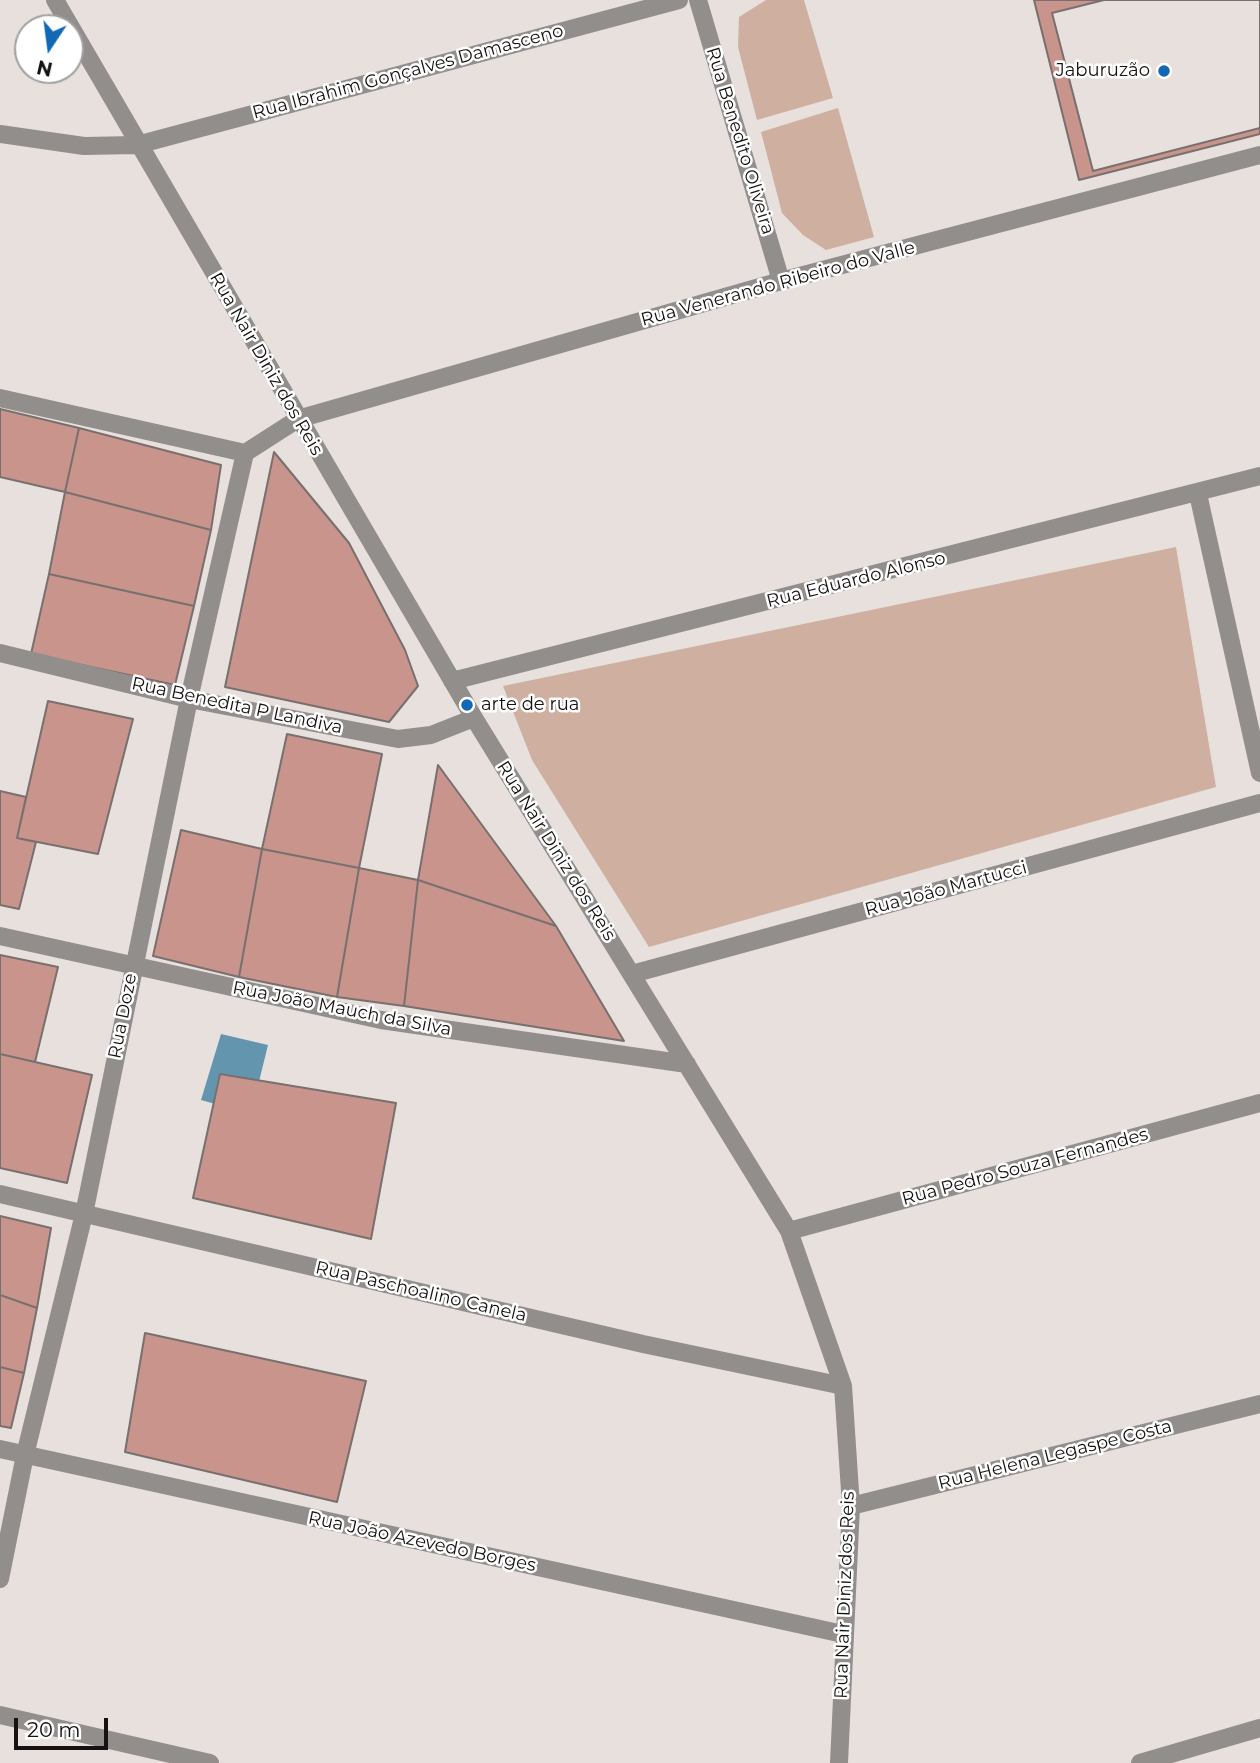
<!DOCTYPE html>
<meta charset="utf-8">
<style>
body{margin:0}
#map{position:relative;width:1260px;height:1763px;overflow:hidden;background:#e8e0dc;font-family:Montserrat,sans-serif}
canvas{display:block}
.north{position:absolute;left:14px;top:14px;width:70px;height:70px;box-sizing:border-box;background:#fff;border:2px solid #a1a0a0;border-radius:50%;rotate:193deg;font-size:19px;font-weight:700;line-height:28px;text-align:center;color:#151211}
.north::after{content:'';display:block;margin:auto;width:24px;height:32px;background:#1168b5;clip-path:polygon(50% 0,100% 100%,50% 72%,0 100%)}
.scale{position:absolute;left:14px;top:1718px;width:94px;height:32px;box-sizing:border-box;border:4px solid #151211;border-top:0;padding-left:9px;font-size:21px;line-height:24px;white-space:nowrap;color:#151211;-webkit-text-stroke:5px #fff;paint-order:stroke}
</style>
<div id="map">
<canvas width="1260" height="1763"></canvas>
<div class="north">N</div>
<div class="scale">20 m</div>
</div>
<script>
const c = document.querySelector('canvas').getContext('2d');
c.lineJoin = 'round';
function fill(path, color) { c.fillStyle = color; c.fill(path, 'evenodd'); }
const shape = rows => new Path2D(rows.map(r => 'M' + r).join(''));
function trace(path, color, width, dash) { c.strokeStyle = color; c.lineWidth = width; c.lineCap = dash ? 'butt' : 'round'; c.setLineDash(dash || []); c.stroke(path); }
function write(font, color, halo, rows, align = 'center') {
  c.font = font + ' Montserrat,sans-serif'; c.lineWidth = 5; c.setLineDash([]); c.textBaseline = 'middle'; c.strokeStyle = halo; c.fillStyle = color; for (const [text, x, y, turn = 0] of rows) {
    c.save(); c.translate(x, y); c.rotate((+turn || 0) * Math.PI / 180); c.textAlign = isNaN(turn) ? turn : align; if (halo) c.strokeText(text, 0, 0); c.fillText(text, 0, 0); c.restore();
  }
}
fill(shape([
 [766,0,804,0,833,98,757,120,738,47,739,17],
 [838,108,874,237,826,250,803,235,782,213,761,132],
 [1176,547,1216,787,649,947,532,760,503,686]
]), '#cfb0a0');
fill(shape([
 [221,1034,268,1045,251,1114,201,1100]
]), '#6495ae');
const building = shape([
 [1104,0,1260,0,1260,128,1093,171,1052,13,1104,0],
 [1260,0,1260,134,1079,180,1034,0,1260,0],
 [0,409,79,428,65,492,0,477,0,409],
 [79,428,221,465,211,530,65,492,79,428],
 [274,452,349,543,405,650,418,686,389,722,225,687,274,452],
 [65,492,211,530,194,606,49,574,65,492],
 [49,574,194,606,175,685,31,654,49,574],
 [48,701,133,719,98,854,17,838,48,701],
 [287,734,382,754,359,868,262,849,287,734],
 [438,765,556,926,418,880,438,765],
 [0,791,26,797,17,838,36,842,19,909,0,905,0,791],
 [181,830,262,849,239,977,153,956,181,830],
 [262,849,359,868,337,997,239,977,262,849],
 [359,868,418,880,404,1006,337,997,359,868],
 [418,880,556,926,624,1041,404,1006,418,880],
 [0,955,58,967,35,1062,0,1054,0,955],
 [0,1054,92,1075,67,1183,0,1168,0,1054],
 [220,1074,396,1103,371,1239,193,1198,220,1074],
 [0,1216,51,1228,37,1308,0,1295,0,1216],
 [0,1295,37,1308,24,1373,0,1367,0,1295],
 [145,1333,366,1381,337,1502,125,1452,145,1333],
 [0,1367,24,1373,11,1428,0,1426,0,1367]
]);
fill(building, '#c8948c');
trace(building, '#78706f', 2);
trace(shape([
 [55,0,474,718,789,1231,843,1386,851,1506,839,1763],
 [698,0,781,281],
 [0,134,84,146,137,145,679,0],
 [0,398,245,453,298,419,781,281,1260,155],
 [1198,494,1260,773],
 [0,653,189,699,398,739,431,735,474,718],
 [452,681,1260,476],
 [0,936,381,1020,687,1064],
 [632,974,1260,803],
 [0,1194,643,1344,843,1386],
 [789,1231,1260,1103],
 [0,1449,843,1634],
 [851,1506,1260,1404],
 [0,1579,25,1455,84,1214,189,699,245,453],
 [0,1715,210,1763],
 [1140,1763,1260,1728]
]), '#918e8c', 18);
for (const [x, y, r, color] of [
 [1164,71,7,"#1168b5"],
 [467,705,7,"#1168b5"]
]) { const dot = new Path2D(); dot.arc(x, y, r, 0, 2 * Math.PI); c.fillStyle = color; c.fill(dot); trace(dot, '#fff', 2.5); }
write('18px', '#151211', '#fff', [
 ["Jaburuzão",1150,71],
 ["arte de rua",481,705,"left"]
], 'right');
write('18px', '#151211', '#fff', [
 ["Rua Ibrahim Gonçalves Damasceno",408,72,-15],
 ["Rua Benedito Oliveira",740,141,73],
 ["Rua Venerando Ribeiro do Valle",778,284,-15],
 ["Rua Nair Diniz dos Reis",266,364,60],
 ["Rua Eduardo Alonso",856,580,-14],
 ["Rua Benedita P Landiva",237,706,12],
 ["Rua Nair Diniz dos Reis",556,851,58],
 ["Rua João Martucci",946,889,-15],
 ["Rua João Mauch da Silva",342,1009,11],
 ["Rua Doze",123,1016,-79],
 ["Rua Pedro Souza Fernandes",1025,1167,-15],
 ["Rua Paschoalino Canela",421,1292,13],
 ["Rua Helena Legaspe Costa",1055,1455,-14],
 ["Rua João Azevedo Borges",422,1542,12],
 ["Rua Nair Diniz dos Reis",845,1595,-88]
]);
</script>
